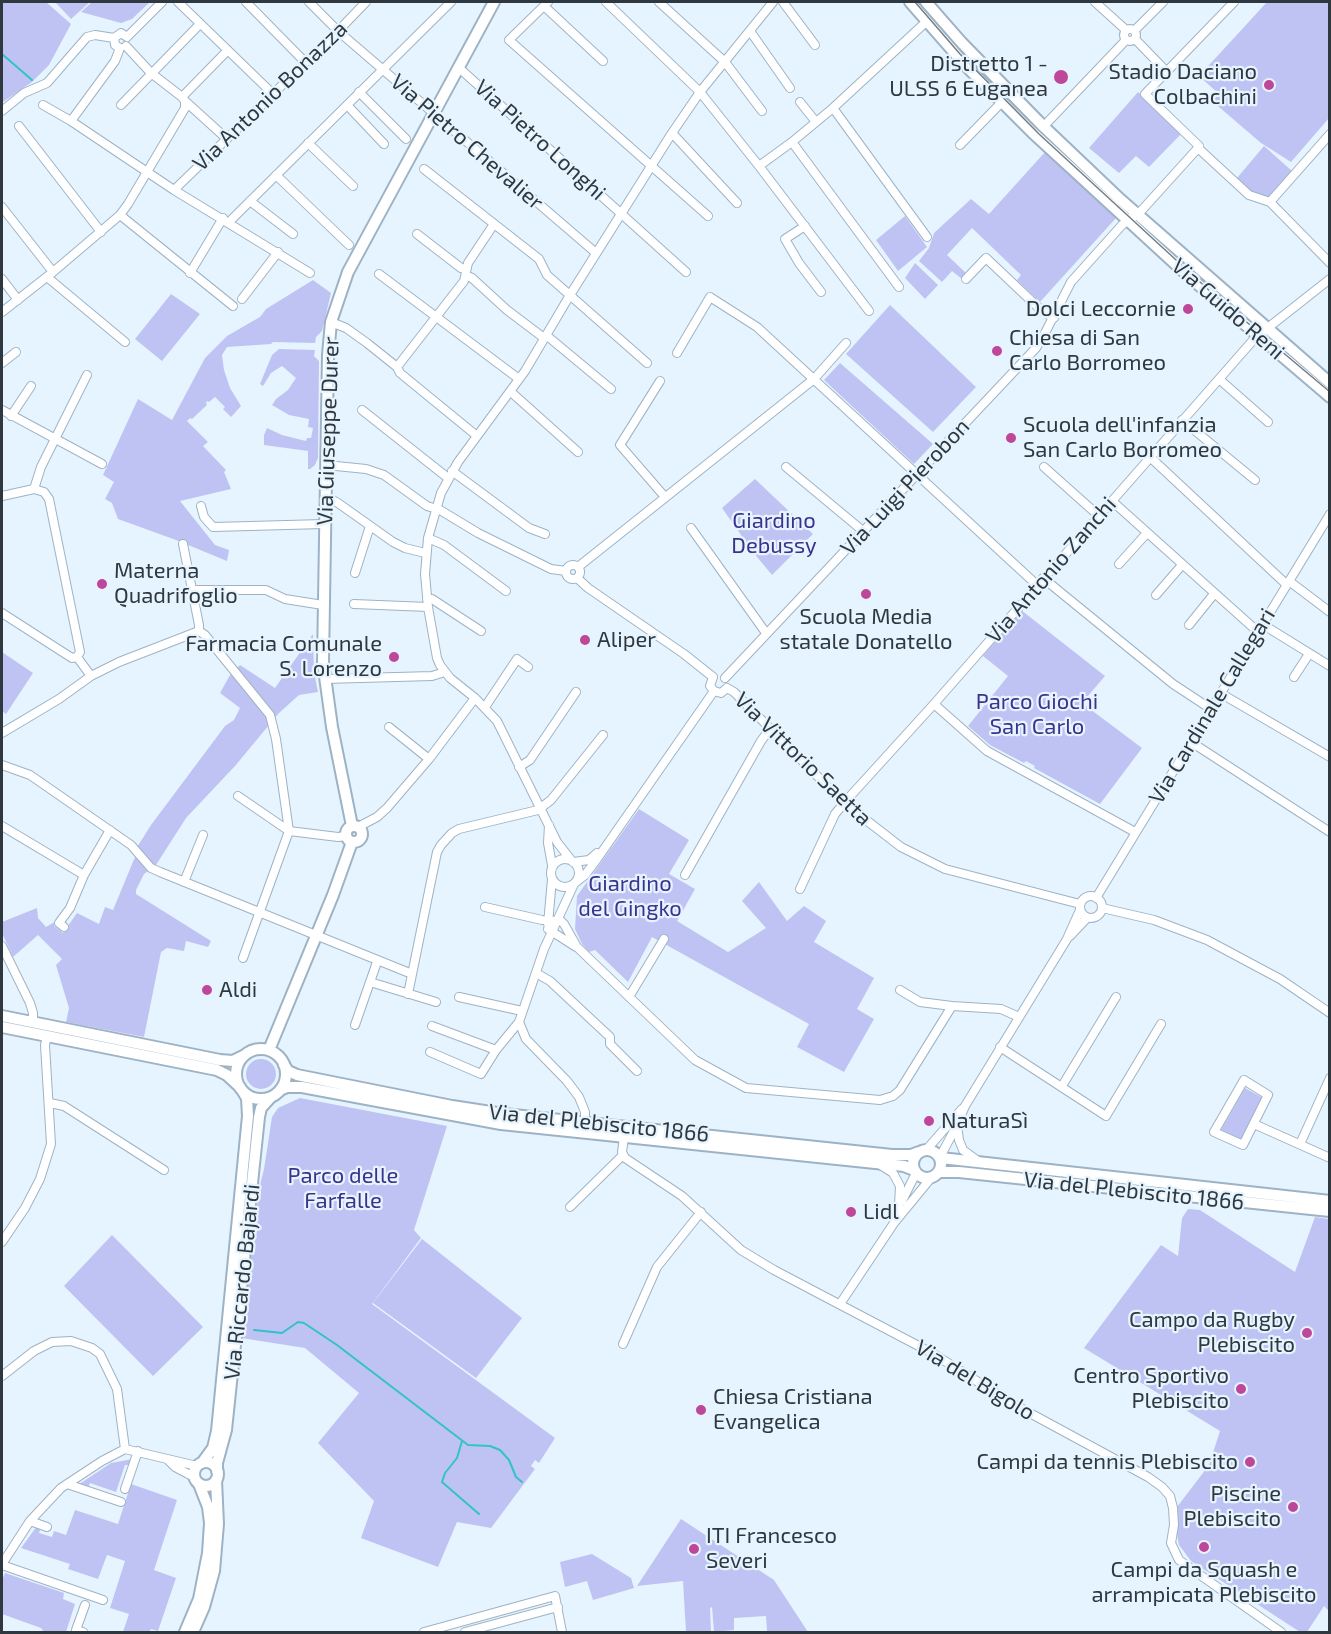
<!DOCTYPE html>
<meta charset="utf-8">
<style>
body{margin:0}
#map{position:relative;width:1331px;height:1634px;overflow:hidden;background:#e6f4ff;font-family:"Exo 2",sans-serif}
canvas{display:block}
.frame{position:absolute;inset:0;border:3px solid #2f383f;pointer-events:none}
</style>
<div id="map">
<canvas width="1331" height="1634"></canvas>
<div class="frame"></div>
</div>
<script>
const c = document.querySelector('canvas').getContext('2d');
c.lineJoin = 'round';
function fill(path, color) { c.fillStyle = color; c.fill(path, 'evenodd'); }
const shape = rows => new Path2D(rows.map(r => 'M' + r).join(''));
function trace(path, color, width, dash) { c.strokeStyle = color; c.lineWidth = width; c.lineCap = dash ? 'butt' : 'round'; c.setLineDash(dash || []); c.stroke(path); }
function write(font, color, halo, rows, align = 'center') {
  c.font = font + ' "Exo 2",sans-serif'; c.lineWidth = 4.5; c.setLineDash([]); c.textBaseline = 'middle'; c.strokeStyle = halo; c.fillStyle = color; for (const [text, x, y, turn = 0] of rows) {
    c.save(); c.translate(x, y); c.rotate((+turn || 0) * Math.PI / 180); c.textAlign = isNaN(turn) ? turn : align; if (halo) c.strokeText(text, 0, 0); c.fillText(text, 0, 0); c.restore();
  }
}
fill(shape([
 [2,2,46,2,71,24,49,65,32,82,3,102,2,101],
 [55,2,90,2,71,19],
 [92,2,150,2,132,19,121,23,81,12],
 [1267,2,1329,2,1329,118,1291,162,1261,143,1212,101,1219,94,1199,76],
 [1138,92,1182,133,1149,167,1136,156,1119,173,1089,148],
 [1264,146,1292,171,1269,198,1252,193,1237,178],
 [1046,151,1116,218,1040,302,1017,280,1021,275,972,228,947,255,967,274,962,279,952,271,942,282,919,261,929,248,934,233,971,199,989,214],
 [905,216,927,247,898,271,876,240],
 [915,263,938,285,925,299,905,278],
 [313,280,331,293,322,331,316,337,315,343,273,342,271,344,227,347,222,355,224,370,230,388,241,406,231,417,223,409,225,407,215,397,209,402,207,401,206,403,207,405,192,419,190,418,187,421,208,442,203,446,226,470,224,472,231,489,180,501,215,545,229,550,227,561,176,540,118,519,112,503,105,499,114,482,103,475,138,399,172,420,205,358,227,336,260,317,266,309],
 [171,294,200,314,162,361,135,339],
 [890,305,976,387,933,432,846,354],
 [279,349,315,350,314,356,319,361,318,458,315,465,310,469,308,469,308,451,264,445,264,435,267,428,282,435,306,441,307,438,311,438,313,428,308,427,309,419,289,415,272,405,276,399,288,390,296,378,282,366,271,373,263,386,260,384,272,355],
 [840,363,933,444,914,464,824,380],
 [755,479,813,534,772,575,753,552,722,508],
 [1021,610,1105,676,1082,703,1142,748,1100,804,1034,768,1035,766,1026,761,1024,763,990,745,968,726,1008,676,983,656],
 [313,634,314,672,318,692,299,695,279,713,235,766,186,818,156,865,144,874,136,890,136,894,211,941,208,947,186,941,184,951,167,948,161,952,144,1037,66,1022,69,1008,56,965,62,959,38,935,13,957,2,933,2,922,37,908,38,918,46,927,58,920,54,926,63,933,77,913,99,924,105,907,113,910,135,857,134,852,151,825,225,726,234,720,240,708,220,693,230,675,240,665,275,688],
 [2,652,33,673,6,714,2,711],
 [639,809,689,840,669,874,695,889,677,921,728,952,766,928,742,901,759,882,787,921,804,906,826,921,814,942,874,978,857,1009,874,1019,844,1072,797,1047,809,1024,652,937,628,982,595,950,589,952,582,944,575,929,577,896],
 '246 1074a15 15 0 1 1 30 0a15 15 0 1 1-30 0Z',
 [1245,1088,1263,1098,1242,1141,1221,1130],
 [300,1098,447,1126,414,1230,421,1238,372,1304,555,1438,539,1463,535,1460,531,1466,535,1469,491,1528,457,1522,438,1567,361,1538,374,1501,318,1443,359,1393,305,1348,241,1338,259,1189,264,1169,272,1117,278,1108],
 [1188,1209,1200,1210,1295,1272,1315,1217,1329,1219,1329,1611,1324,1606,1307,1632,1300,1632,1191,1561,1179,1545,1175,1524,1177,1507,1209,1465,1220,1431,1084,1348,1161,1245,1178,1256,1182,1218],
 [112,1235,203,1327,153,1376,64,1286],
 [422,1239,522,1318,476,1378,373,1303],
 [133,1459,130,1465,125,1465,116,1492,90,1483,88,1488,78,1485,111,1463],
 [131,1484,177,1500,154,1570,176,1578,158,1631,151,1629,149,1632,123,1632,129,1614,110,1608,125,1561,107,1555,98,1579,68,1569,70,1564,21,1548,37,1526,41,1527,39,1533,52,1537,54,1531,66,1535,75,1510,118,1524],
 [681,1519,774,1580,808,1632,767,1631,766,1616,734,1618,734,1630,714,1632,712,1607,710,1608,711,1632,686,1632,683,1581,637,1586],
 [592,1554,631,1578,634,1588,593,1600,587,1581,565,1587,560,1562],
 [5,1573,64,1593,63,1599,75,1604,66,1632,44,1632,41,1628,2,1614,2,1580]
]), '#bfc3f4');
trace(shape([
 [2,54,32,80],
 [254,1330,282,1333,298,1322,304,1323,337,1345,468,1445,490,1446,500,1450,509,1460,516,1477,522,1482],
 [462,1441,457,1458,445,1473,442,1482,479,1514]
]), '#33c1ca', 2);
const street = shape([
 [178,2,273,94],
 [246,2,305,62],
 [309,2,338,31,596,253],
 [548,2,509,40,708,216],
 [606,2,700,92,759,166,869,311],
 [659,2,725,62,762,111],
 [783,2,815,45],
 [1095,2,1126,30],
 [544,6,603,61],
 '1124 35a6 6 0 1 1 12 0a6 6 0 1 1-12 0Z',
 [1135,30,1163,2],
 [750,31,790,88],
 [127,37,162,2],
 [1135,39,1166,71],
 [120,48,115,61,71,121,174,190,310,273],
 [120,48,115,45,114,38,121,33,127,37],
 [458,67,686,272],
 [359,92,406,139],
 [182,97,227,51],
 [185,101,227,139],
 [800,102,816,122],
 [43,105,71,121],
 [121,105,200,24],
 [347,105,384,144],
 [833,108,927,237],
 [2,111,24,93,47,83,87,37,95,35,114,38],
 [19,126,101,232],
 [1043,127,1126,40],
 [672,133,737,203],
 [792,142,899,287],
 [308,143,353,186],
 [960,145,1002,102],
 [1199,146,1145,94,1234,2],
 [759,166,792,142,833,108,926,22],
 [424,169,539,259,547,275,647,363],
 [276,175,349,245],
 [174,190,338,31,366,2],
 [250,201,293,234],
 [1270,202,1330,134],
 [2,207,53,272],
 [120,215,233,306],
 [229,222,451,2],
 [805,226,785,239,799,263,821,292],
 [417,234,461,268,466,269],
 [190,273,223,218],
 [379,274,519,379],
 [467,276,472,278,507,310,544,338],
 [47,277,125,342],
 [2,279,18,300],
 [966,279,986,258,1041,310,1054,318],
 [242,299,278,252],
 [2,312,53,272,120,215,128,204,185,108,185,101,182,97,151,73,126,46],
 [331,322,346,328,367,343,397,367,400,373,477,436],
 [546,335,611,389],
 [677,353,710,297,757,327,1037,585],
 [2,363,16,352],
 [397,367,464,281,468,263,494,224],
 [1219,379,1268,422],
 [660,381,620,445,665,497],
 [511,392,578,452],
 [2,410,102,464],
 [362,410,448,478],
 [11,416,31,386],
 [1182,420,1255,480],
 [1150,457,1286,584],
 [326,465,366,469,384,475,427,506,440,510,478,533,551,569,566,571],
 [786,467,863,531],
 [1044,467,1099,516],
 [452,471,529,528,545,534],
 [34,489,41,467,87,375],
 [2,496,34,489,44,492,49,499,80,652,77,657],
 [325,500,331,499,338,503,393,542,405,548,425,553],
 [1112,501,1257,631],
 [201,506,204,517,213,527,324,524],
 [691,528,766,633],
 [428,538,444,545,506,591],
 [183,544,199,625,199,631],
 [1119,564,1147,533],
 '566 572a7 7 0 1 1 14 0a7 7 0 1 1-14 0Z',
 [578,567,814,379,846,343],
 [355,573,370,526],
 [577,578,588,588,684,654,713,677],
 [1043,578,1173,684,1211,709],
 [1289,581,1330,612],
 [191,590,266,590,285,599,323,605],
 [1156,595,1182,565],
 [427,599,432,599,481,631],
 [354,604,428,607],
 [2,613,72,658,77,657],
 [1262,624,1330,666],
 [1189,625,1214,594],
 [199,631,205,635,270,715,276,739,289,831,243,958],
 [77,657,91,676],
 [713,677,710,686,714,691,721,693,727,688],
 [1294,677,1309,654],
 [725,678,1036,348,1045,333,1071,282,1122,225,1142,210,1198,148,1249,195,1270,202,1330,263],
 [325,679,432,676,445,672],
 [727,688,734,692,844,803,901,847,945,869,1080,904],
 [1220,693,1330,757],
 [934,704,987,751,1135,832],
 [485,707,517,659,528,667],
 [389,727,429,759],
 [2,733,59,699,91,676,119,662,199,631],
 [1191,742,1330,832],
 [2,765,30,775,131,845,151,868,160,872,412,974],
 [519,767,530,760,576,692],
 [238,796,289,831,338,837,346,836],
 [549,825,548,843,552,865],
 [2,826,84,875],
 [358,827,377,817,387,808,429,759,475,698],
 '551 873a14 14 0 1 1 28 0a14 14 0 1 1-28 0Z',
 [571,860,557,842,497,721,475,698,450,678,440,665,437,658,428,607,425,574,428,538,441,493,458,462,525,371,570,295,672,133,700,92,773,2],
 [573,862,589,860,597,853],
 [685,875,761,741,770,729],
 [184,882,203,835],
 [576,882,585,875,597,859,714,691],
 [574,884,544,949,519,1022,526,1039,567,1081,579,1097,585,1112,585,1123],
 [800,889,835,814,844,803,934,704,1255,338,1330,279],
 '1080 907a11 11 0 1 1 22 0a11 11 0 1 1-22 0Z',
 [1096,898,1330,514],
 [485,907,542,920,561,921,564,924,577,947,695,1060,746,1088,880,1100,893,1096,900,1090,952,1006,1001,1009,1019,1017],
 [1102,908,1154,920,1207,940,1280,979,1330,1013],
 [548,924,552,879],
 [64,927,59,923,70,908,84,875,110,830],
 [548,929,576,947],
 [1070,936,1087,918],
 [2,946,30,1003,33,1013,33,1023],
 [536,973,550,981,610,1037,610,1044,637,1071],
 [370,982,436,1002],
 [900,990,920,1002,952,1006],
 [408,994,437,852,441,845,452,833,459,829,538,810,551,800,603,735],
 [459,997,522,1011],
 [629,997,664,939],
 [355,1025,377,962],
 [432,1026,496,1050],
 [1000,1047,1106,1116,1161,1024],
 [430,1052,481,1074,496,1050,519,1022],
 [1244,1080,1268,1095,1243,1145,1214,1132,1244,1080],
 [1062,1086,1116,997],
 [50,1103,64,1106,164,1170],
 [1254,1124,1330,1158],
 [957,1125,959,1140,963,1150,978,1161],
 [624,1137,622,1152,625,1158,682,1196,741,1250,774,1270,932,1353,1015,1405,1148,1477,1162,1487,1170,1496,1173,1508,1174,1525,1171,1543,1179,1560,1281,1632],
 [1300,1144,1330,1078],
 [927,1149,962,1109],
 [940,1157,957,1125,965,1106,1067,939,1080,910],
 [882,1166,893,1173,900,1186,899,1205,895,1220],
 [902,1201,916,1173],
 [570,1207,623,1155],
 [2,1242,25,1208,40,1179,51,1144,45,1045,47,1036],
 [840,1304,894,1223,931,1178],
 [623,1344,657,1267,701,1212],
 [2,1376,34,1351,52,1342,71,1341,92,1348,100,1354,117,1389,125,1449],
 [169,1461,175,1467,194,1477],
 [67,1484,121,1502],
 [125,1489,138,1451],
 [30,1521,47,1527],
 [2,1564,30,1521,61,1488,102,1461,125,1449,197,1466],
 [2,1565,103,1600],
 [83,1632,76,1630,85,1605],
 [424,1632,555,1596,562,1632],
 [465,1632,558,1607]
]);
const secondary = shape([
 [910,2,967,67,1033,133,1194,281,1330,397],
 [926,2,962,43,1041,124,1121,200,1330,383],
 [352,826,332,727,323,662,328,355,331,322,348,272,494,2],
 '346 834a8 8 0 1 1 16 0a8 8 0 1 1-16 0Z',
 [2,1016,220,1060,233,1061,245,1055],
 [2,1027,217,1070,227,1075,240,1087],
 '236 1074a25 25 0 1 1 50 0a25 25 0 1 1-50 0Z',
 [269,1050,333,895,352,842],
 [284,1065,288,1071,297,1075,452,1106,504,1114,892,1155,911,1155,919,1152],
 [280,1090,287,1087,302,1087,501,1124,904,1166,914,1170],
 '913 1164a14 14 0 1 1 28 0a14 14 0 1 1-28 0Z',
 [941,1158,1330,1201],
 [939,1172,959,1172,1330,1211],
 '194 1474a12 12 0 1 1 24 0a12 12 0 1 1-24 0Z',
 [202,1463,213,1448,217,1431,248,1116,247,1098,242,1090],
 [217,1471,217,1463,226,1430,259,1117,261,1108,271,1097],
 [185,1632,199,1599,208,1553,210,1523,208,1507,199,1484],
 [193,1632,204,1607,214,1571,218,1524,216,1480]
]);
trace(street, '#9db3c5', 10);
trace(secondary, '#9db3c5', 14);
trace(street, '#fff', 8);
trace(secondary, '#fff', 10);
trace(shape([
 [915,2,960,54,1039,134,1212,293,1330,392]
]), '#737e87', 1.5);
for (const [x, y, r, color] of [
 [1061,77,8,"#bf479a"],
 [1269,85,6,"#bf479a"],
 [1188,309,6,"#bf479a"],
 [997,351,6,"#bf479a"],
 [1011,438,6,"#bf479a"],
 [102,584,6,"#bf479a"],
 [866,594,6,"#bf479a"],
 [585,640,6,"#bf479a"],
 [394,657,6,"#bf479a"],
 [207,990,6,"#bf479a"],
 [929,1121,6,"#bf479a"],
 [851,1212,6,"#bf479a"],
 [1307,1333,6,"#bf479a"],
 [1241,1389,6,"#bf479a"],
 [701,1410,6,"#bf479a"],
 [1250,1462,6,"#bf479a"],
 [1293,1507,6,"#bf479a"],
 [1204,1547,6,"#bf479a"],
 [694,1549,6,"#bf479a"]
]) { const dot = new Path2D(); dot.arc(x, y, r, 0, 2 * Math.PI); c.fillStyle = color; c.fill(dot); trace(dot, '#e6f4ff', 2); }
write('22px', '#2f383f', '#e6f4ff', [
 ["Distretto 1 -",1048,64,"right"],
 ["ULSS 6 Euganea",1048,89,"right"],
 ["Stadio Daciano",1257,72,"right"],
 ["Colbachini",1257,97,"right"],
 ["Dolci Leccornie",1176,309,"right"],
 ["Chiesa di San",1009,338],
 ["Carlo Borromeo",1009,363],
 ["Scuola dell'infanzia",1023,425],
 ["San Carlo Borromeo",1023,450],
 ["Materna",114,571],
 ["Quadrifoglio",114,596],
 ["Scuola Media",866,617,"center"],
 ["statale Donatello",866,642,"center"],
 ["Aliper",597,640],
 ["Farmacia Comunale",382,644,"right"],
 ["S. Lorenzo",382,669,"right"],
 ["Aldi",219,990],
 ["NaturaSì",941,1121],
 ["Lidl",863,1212],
 ["Campo da Rugby",1295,1320,"right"],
 ["Plebiscito",1295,1345,"right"],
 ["Centro Sportivo",1229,1376,"right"],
 ["Plebiscito",1229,1401,"right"],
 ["Chiesa Cristiana",713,1397],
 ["Evangelica",713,1422],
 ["Campi da tennis Plebiscito",1238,1462,"right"],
 ["Piscine",1281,1494,"right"],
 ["Plebiscito",1281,1519,"right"],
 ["ITI Francesco",706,1536],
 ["Severi",706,1561],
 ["Campi da Squash e",1204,1570,"center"],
 ["arrampicata Plebiscito",1204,1595,"center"]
], 'left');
write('22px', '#2f383f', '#e6f4ff', [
 ["Via Antonio Bonazza",270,96,-44],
 ["Via Pietro Longhi",540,140,42],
 ["Via Pietro Chevalier",467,142,41],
 ["Via Guido Reni",1228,309,41],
 ["Via Giuseppe Durer",328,431,-88],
 ["Via Luigi Pierobon",905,487,-47],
 ["Via Antonio Zanchi",1051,570,-49],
 ["Via Cardinale Callegari",1212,706,-59],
 ["Via Vittorio Saetta",803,759,44],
 ["Via del Plebiscito 1866",599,1123,6],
 ["Via del Plebiscito 1866",1134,1191,6],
 ["Via Riccardo Bajardi",242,1282,-84],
 ["Via del Bigolo",975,1380,31]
]);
write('22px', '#3b328d', '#e6f4ff', [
 ["Giardino",774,521],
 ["Debussy",774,546],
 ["Parco Giochi",1037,702],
 ["San Carlo",1037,727],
 ["Giardino",630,884],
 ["del Gingko",630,909],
 ["Parco delle",343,1176],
 ["Farfalle",343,1201]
]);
</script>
